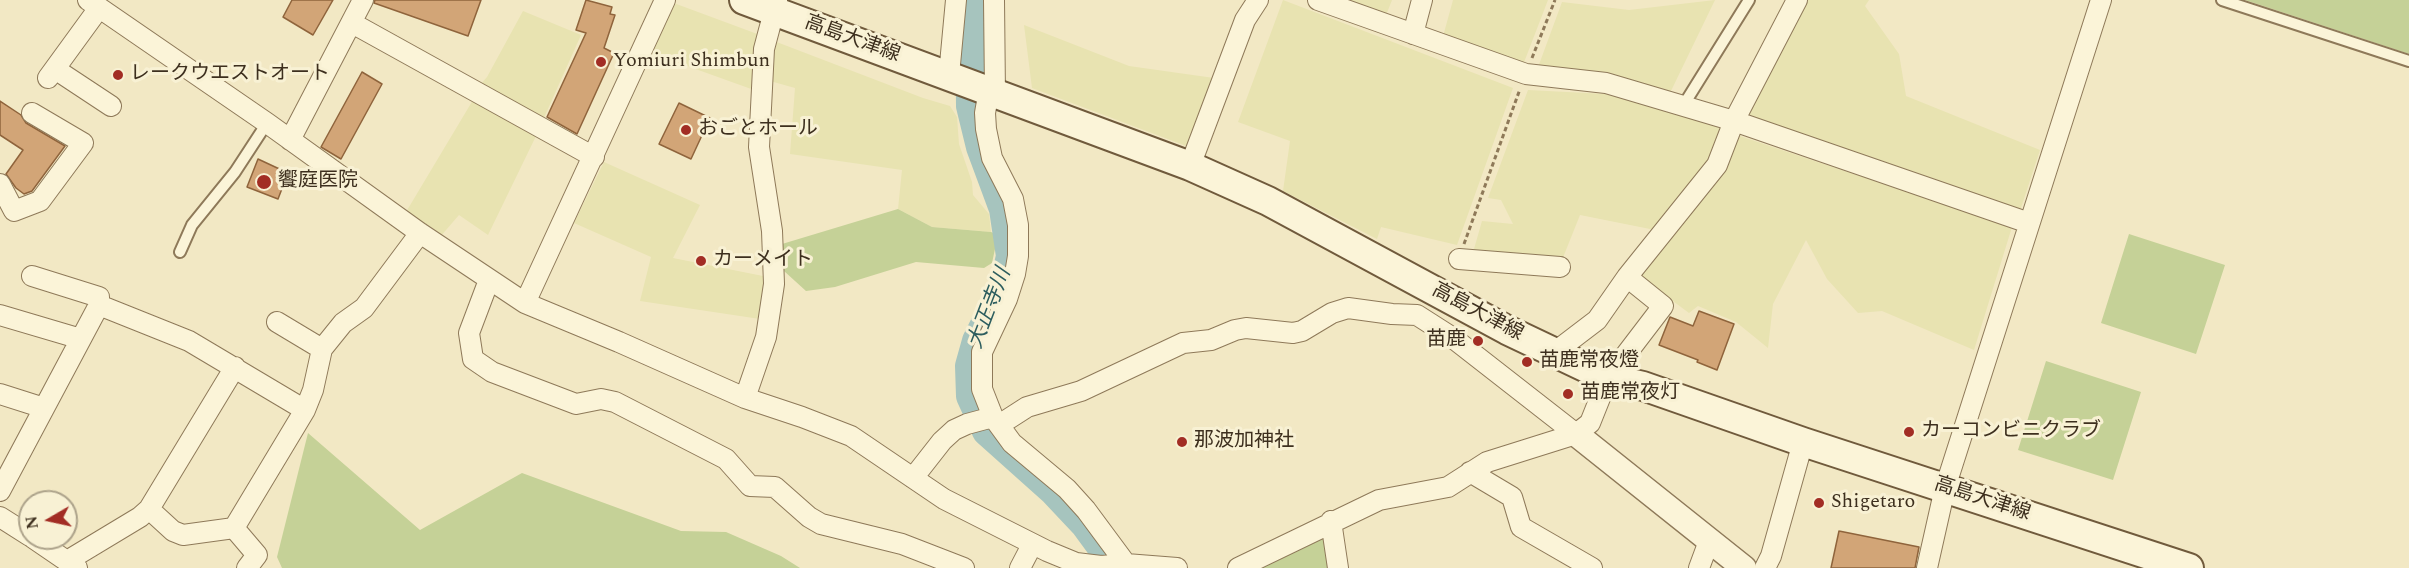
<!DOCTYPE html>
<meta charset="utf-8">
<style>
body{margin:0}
#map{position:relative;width:2409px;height:568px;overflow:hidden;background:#f2e8c4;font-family:Spectral,serif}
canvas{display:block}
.north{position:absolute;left:18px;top:490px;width:60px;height:60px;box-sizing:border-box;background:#f8f1d4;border:2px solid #ada38b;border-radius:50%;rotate:261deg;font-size:16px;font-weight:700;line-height:24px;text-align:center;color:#3d2f1e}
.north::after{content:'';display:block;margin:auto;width:21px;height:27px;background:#a22d24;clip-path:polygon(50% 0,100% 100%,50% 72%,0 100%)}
</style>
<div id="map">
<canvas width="2409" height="568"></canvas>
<div class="north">N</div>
</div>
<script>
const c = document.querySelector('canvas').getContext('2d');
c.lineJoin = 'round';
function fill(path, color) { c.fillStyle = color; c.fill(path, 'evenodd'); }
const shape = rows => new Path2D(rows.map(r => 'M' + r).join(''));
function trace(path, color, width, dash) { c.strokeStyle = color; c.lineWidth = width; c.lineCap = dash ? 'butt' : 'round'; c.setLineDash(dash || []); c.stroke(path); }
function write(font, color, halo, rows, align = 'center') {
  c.font = font + ' Spectral,"Noto Sans JP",serif'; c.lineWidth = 6; c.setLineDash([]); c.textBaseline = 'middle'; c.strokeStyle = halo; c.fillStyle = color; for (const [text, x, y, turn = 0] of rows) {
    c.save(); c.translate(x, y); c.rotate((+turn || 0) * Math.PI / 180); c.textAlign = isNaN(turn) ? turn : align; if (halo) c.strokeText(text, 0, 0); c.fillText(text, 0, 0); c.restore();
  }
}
fill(shape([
 [1283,0,1513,88,1457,245,1381,227,1377,239,1283,191,1290,141,1238,122],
 [1340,0,1392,0,1385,18],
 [1453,0,1548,0,1523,65,1442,40],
 [1715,0,1670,93,1537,70,1562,2,1629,10],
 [1803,0,1869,0,1865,6,1899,54,1906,96,2040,150,2020,211,1744,117],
 [671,2,760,35,754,90,651,53],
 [523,11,581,35,543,120,479,86,487,77],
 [1024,25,1129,66,1214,78,1189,147,1032,88],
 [774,41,923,98,950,106,957,117,959,144,972,182,973,195,989,214,991,232,932,227,898,209,902,170,790,154,795,88,770,81],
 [1528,90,1606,94,1722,126,1711,163,1660,231,1580,215,1562,260,1472,256,1482,221,1513,224,1501,200,1488,198],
 [473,100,537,134,488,235,459,215,440,237,406,212],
 [1740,136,2012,227,1974,350,1882,311,1858,313,1827,279,1806,240,1773,304,1768,348,1736,322,1698,306,1689,313,1638,275,1724,169],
 [604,162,700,205,673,258,768,277,760,319,640,301,651,257,574,223]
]), '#e8e3b1');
fill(shape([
 [2245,0,2409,0,2409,54],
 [898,209,932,227,991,232,998,235,992,263,984,268,916,262,835,287,806,291,784,271,782,244],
 [2129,234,2225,265,2196,354,2101,323],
 [2046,361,2141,392,2113,480,2018,450],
 [308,433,420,530,522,473,681,531,726,532,781,556,800,568,282,568,277,557],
 [1324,535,1328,568,1258,568]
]), '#c5d197');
trace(shape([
 [970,0,971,106,981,147,1004,209,1011,256,1008,270],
 [988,319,977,341,970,366,971,396,987,431,1053,490,1085,524,1107,554]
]), '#a6c4be', 30);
const building = shape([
 [292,0,333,0,313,35,283,17,292,0],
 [375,0,481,0,468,36,374,3,375,0],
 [586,0,612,7,610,14,615,15,604,48,614,53,577,134,547,117,586,33,576,30,586,0],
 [362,72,382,84,341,159,321,147,362,72],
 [0,101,21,115,26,123,65,146,32,191,24,194,16,188,6,174,23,150,0,135,0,101],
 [679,103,710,118,691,159,659,144,679,103],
 [258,159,288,173,278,199,247,187,258,159],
 [1699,311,1734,324,1717,370,1697,362,1698,360,1659,345,1670,317,1693,326,1699,311],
 [1839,531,1919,547,1915,568,1831,568,1839,531]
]);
fill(building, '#d2a577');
trace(building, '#8f643c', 1.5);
const service = shape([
 [2222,0,2409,61],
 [1683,106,1749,0],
 [180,252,192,225,235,172,267,123]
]);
const minor = shape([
 [88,0,267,123,420,233,525,303,619,342,745,398,802,417,851,436,944,499,1047,551,1076,563,1101,566,1126,564,1177,568],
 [994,0,995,93],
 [1318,0,1526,74,1606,83,1734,121,2029,223],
 [352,23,594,157],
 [1413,34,1422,0],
 [55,69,111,106],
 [949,75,956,0],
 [48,78,99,8],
 [989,90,985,113,986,129,992,158,1013,199,1018,225,1018,256,1015,274,1007,299,982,352,982,389,993,417,1012,443,1067,489,1086,510,1126,564],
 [290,140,363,0],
 [1190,166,1245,20,1258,0],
 [0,184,14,211,40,201,83,143,32,113],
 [1459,259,1560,267],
 [32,276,99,297,99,305],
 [489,280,469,333,473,359,492,372,576,404,601,399,615,402,726,459,750,486,775,487,809,517,821,524,902,544,964,568],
 [525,303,665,0],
 [0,315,81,339],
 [277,322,322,349],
 [1555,352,1597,320,1627,277,1717,165,1734,121,1797,0],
 [0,394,44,408],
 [745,398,766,337,774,284,772,231,759,147,764,49,777,0],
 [999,425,1027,407,1081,391,1183,343,1211,340,1235,330,1246,328,1293,333,1302,331,1332,313,1348,308,1392,314,1417,315,1453,338,1576,434],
 [1470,472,1512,497,1521,527,1592,568],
 [913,478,942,441,954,430,967,424,993,417],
 [0,491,99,305,189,341,305,410],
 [149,509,173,531,183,535,234,528],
 [0,517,30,536],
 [1331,521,1338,568],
 [33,538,77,568],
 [67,561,140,517,149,509,235,367],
 [247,568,257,555,234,528,305,410,313,390,322,349,343,323,364,308,420,233],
 [1020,568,1032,545],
 [1238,568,1379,500,1448,487,1487,462,1576,434,1590,423,1608,378,1663,306,1627,277],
 [1699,568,1709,541],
 [1765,568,1771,556,1803,442],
 [1927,568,1945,488,2101,0]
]);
const tertiary = shape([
 [1576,434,1744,568]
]);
const secondary = shape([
 [744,0,1190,166,1268,201,1507,330,1608,378,1643,386,1803,442,2189,568]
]);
trace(service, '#8e7959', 14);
trace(minor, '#8e7959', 22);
trace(tertiary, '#8e7959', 27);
trace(secondary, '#705a3c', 32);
trace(shape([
 [1532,58,1555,0],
 [1464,244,1520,89]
]), '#8e7959', 3, [4.5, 3]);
trace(service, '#fbf4d8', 10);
trace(minor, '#fbf4d8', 20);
trace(tertiary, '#fbf4d8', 24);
trace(secondary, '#fbf4d8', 28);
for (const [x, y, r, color] of [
 [601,62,6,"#a22d24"],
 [118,75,6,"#a22d24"],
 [686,130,6,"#a22d24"],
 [264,182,8,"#a22d24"],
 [701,261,6,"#a22d24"],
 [1478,341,6,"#a22d24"],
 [1527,362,6,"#a22d24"],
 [1568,394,6,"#a22d24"],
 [1909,432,6,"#a22d24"],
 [1182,442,6,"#a22d24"],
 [1819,503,6,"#a22d24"]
]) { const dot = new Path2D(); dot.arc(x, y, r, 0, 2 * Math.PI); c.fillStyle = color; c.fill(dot); trace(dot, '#f8f1d4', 2); }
write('20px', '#3d2f1e', '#f8f1d4', [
 ["高島大津線",852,40,20],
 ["高島大津線",1477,313,28],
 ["高島大津線",1982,500,18]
]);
write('20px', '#3d2f1e', '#f8f1d4', [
 ["Yomiuri Shimbun",613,62],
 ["レークウエストオート",130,75],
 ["おごとホール",698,130],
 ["饗庭医院",278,182],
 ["カーメイト",713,261],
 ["苗鹿",1466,341,"right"],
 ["苗鹿常夜燈",1539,362],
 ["苗鹿常夜灯",1580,394],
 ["カーコンビニクラブ",1921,432],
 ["那波加神社",1194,442],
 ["Shigetaro",1831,503]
], 'left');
write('italic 21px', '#2c5d5e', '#f8f1d4', [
 ["大正寺川",991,309,-69]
]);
</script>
